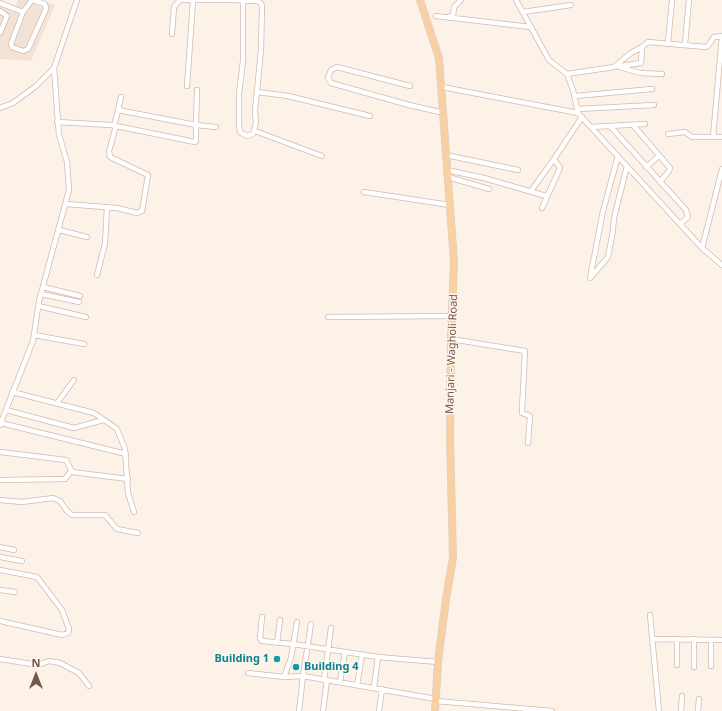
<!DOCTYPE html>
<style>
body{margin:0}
#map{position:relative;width:722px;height:711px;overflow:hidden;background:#fcf2e8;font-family:"Noto Sans",sans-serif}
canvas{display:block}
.north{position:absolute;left:16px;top:655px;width:40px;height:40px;-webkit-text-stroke:3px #fef6ee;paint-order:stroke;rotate:0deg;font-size:11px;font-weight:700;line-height:16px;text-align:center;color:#75574c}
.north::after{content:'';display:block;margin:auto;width:14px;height:18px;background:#75574c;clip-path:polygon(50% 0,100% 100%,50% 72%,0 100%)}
</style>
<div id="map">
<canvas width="722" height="711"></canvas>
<div class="north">N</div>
</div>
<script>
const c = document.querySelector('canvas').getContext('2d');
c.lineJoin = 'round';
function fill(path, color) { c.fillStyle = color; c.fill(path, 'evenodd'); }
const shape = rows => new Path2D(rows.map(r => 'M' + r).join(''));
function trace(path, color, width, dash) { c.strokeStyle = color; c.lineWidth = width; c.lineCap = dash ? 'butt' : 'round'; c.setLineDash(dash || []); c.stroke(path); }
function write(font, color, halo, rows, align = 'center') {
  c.font = font + ' "Noto Sans",sans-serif'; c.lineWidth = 3; c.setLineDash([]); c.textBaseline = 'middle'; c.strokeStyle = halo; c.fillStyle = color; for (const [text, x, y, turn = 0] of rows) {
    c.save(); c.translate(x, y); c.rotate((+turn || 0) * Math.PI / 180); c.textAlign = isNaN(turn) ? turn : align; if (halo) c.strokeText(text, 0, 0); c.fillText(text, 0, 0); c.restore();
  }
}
fill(shape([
 [18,0,43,0,55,5,31,61,0,59,0,6,13,12]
]), '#f3e3d6');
const minor = shape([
 [32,0,23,12,11,44,12,47,23,51,28,49,46,9,45,4,33,0],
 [180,0,232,0,256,1,261,3,262,6,261,50,255,111,256,123,253,134,247,136,240,132,239,125,239,94,243,61,243,1],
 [516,0,549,60,567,74,573,90,578,113],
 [0,3,23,12],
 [0,11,7,16,0,33],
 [523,12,571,5],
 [436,16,530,27],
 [450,16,453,16,454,7,461,0],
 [172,34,174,7,180,0],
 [668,43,672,0],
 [685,44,689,0],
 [615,66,631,53,642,47],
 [620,67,640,73,662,74],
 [567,74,641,63,642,47,648,42,706,47,708,46,714,37,722,36],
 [187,86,193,1],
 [410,86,337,67,331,70,328,78,331,83,409,105,444,113],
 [442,87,578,113,702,248,722,265],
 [257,92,288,96,370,116],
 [575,96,652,89],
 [0,108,13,103,36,86,54,68],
 [578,109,654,105],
 [118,110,121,97],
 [57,122,111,125,195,142,196,141,196,125,216,127],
 [633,125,670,168,669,171,660,182],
 [114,126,118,110,196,125,197,90],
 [610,126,686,210,688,217,680,224],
 [591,127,645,124],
 [255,131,322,156],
 [668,134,685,132,692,137,722,137],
 [713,137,722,36],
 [446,155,518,170],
 [646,167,659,156],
 [447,170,484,178,546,196],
 [448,177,489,189],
 [531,191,554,159,582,117],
 [364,192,450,205],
 [66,204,117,208,137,213,142,211,148,175,110,157,109,151,116,126],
 [542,208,560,168,554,159],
 [613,228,614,218,627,166],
 [59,230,87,237],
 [702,248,722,169],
 [97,275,105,244,107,207],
 [591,277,608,257,613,231],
 [590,278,603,211,618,156],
 [43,287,80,296],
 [41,294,79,302],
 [38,306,86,317],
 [328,317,451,316],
 [34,335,84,344],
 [451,339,525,351,522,410,522,413,530,416,528,443],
 [12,392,94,413,117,429,125,449,128,493,134,512],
 [57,403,74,380],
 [6,410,74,428,103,420],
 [1,423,126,454],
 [0,425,33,341,39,301,69,190,67,162,59,135,54,68,77,0],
 [0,452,66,460,72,472,128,479],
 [0,480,65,479,71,471],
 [0,500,22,502,53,498,60,501,67,511,72,515,105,515,117,529,138,533],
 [0,547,14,550],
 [0,557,22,561],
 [0,570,37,577,62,610,69,629,68,633,62,635,0,621],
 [0,590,15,592],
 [650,615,659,711],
 [262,617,260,638,262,641,293,644,378,657,438,662],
 [653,639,722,640],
 [677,639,677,665],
 [694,639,694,667],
 [711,640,711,666],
 [277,643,280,620],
 [0,659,38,665,49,661,60,663,79,673,89,686],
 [248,673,284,677,303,676,436,699],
 [284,677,291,658,297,622],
 [324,680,331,628],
 [340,682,345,652],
 [357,685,362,655],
 [374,687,378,657],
 [436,701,552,711],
 [299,711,303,676,311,624],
 [323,711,327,680],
 [379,711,382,689],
 [681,711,682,696],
 [698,711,699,699]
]);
const primary = shape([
 [420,0,439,58,454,262,451,339,450,438,453,557,446,599,438,662,435,711]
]);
trace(minor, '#cfbbb0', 6);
trace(primary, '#d8d0cd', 8);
trace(minor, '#fff', 4.5);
trace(primary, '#f8d0a3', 7);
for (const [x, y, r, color] of [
 [277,659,4,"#0f9aa8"],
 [296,667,4,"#0f9aa8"]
]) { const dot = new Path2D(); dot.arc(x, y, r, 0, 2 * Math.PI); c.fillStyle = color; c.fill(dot); trace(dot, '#fef6ee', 1.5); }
write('11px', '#75574c', '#fef6ee', [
 ["Manjari - Wagholi Road",452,354,-88]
]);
write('bold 11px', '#0d838f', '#fef6ee', [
 ["Building 1",269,659],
 ["Building 4",304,667,"left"]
], 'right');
</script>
